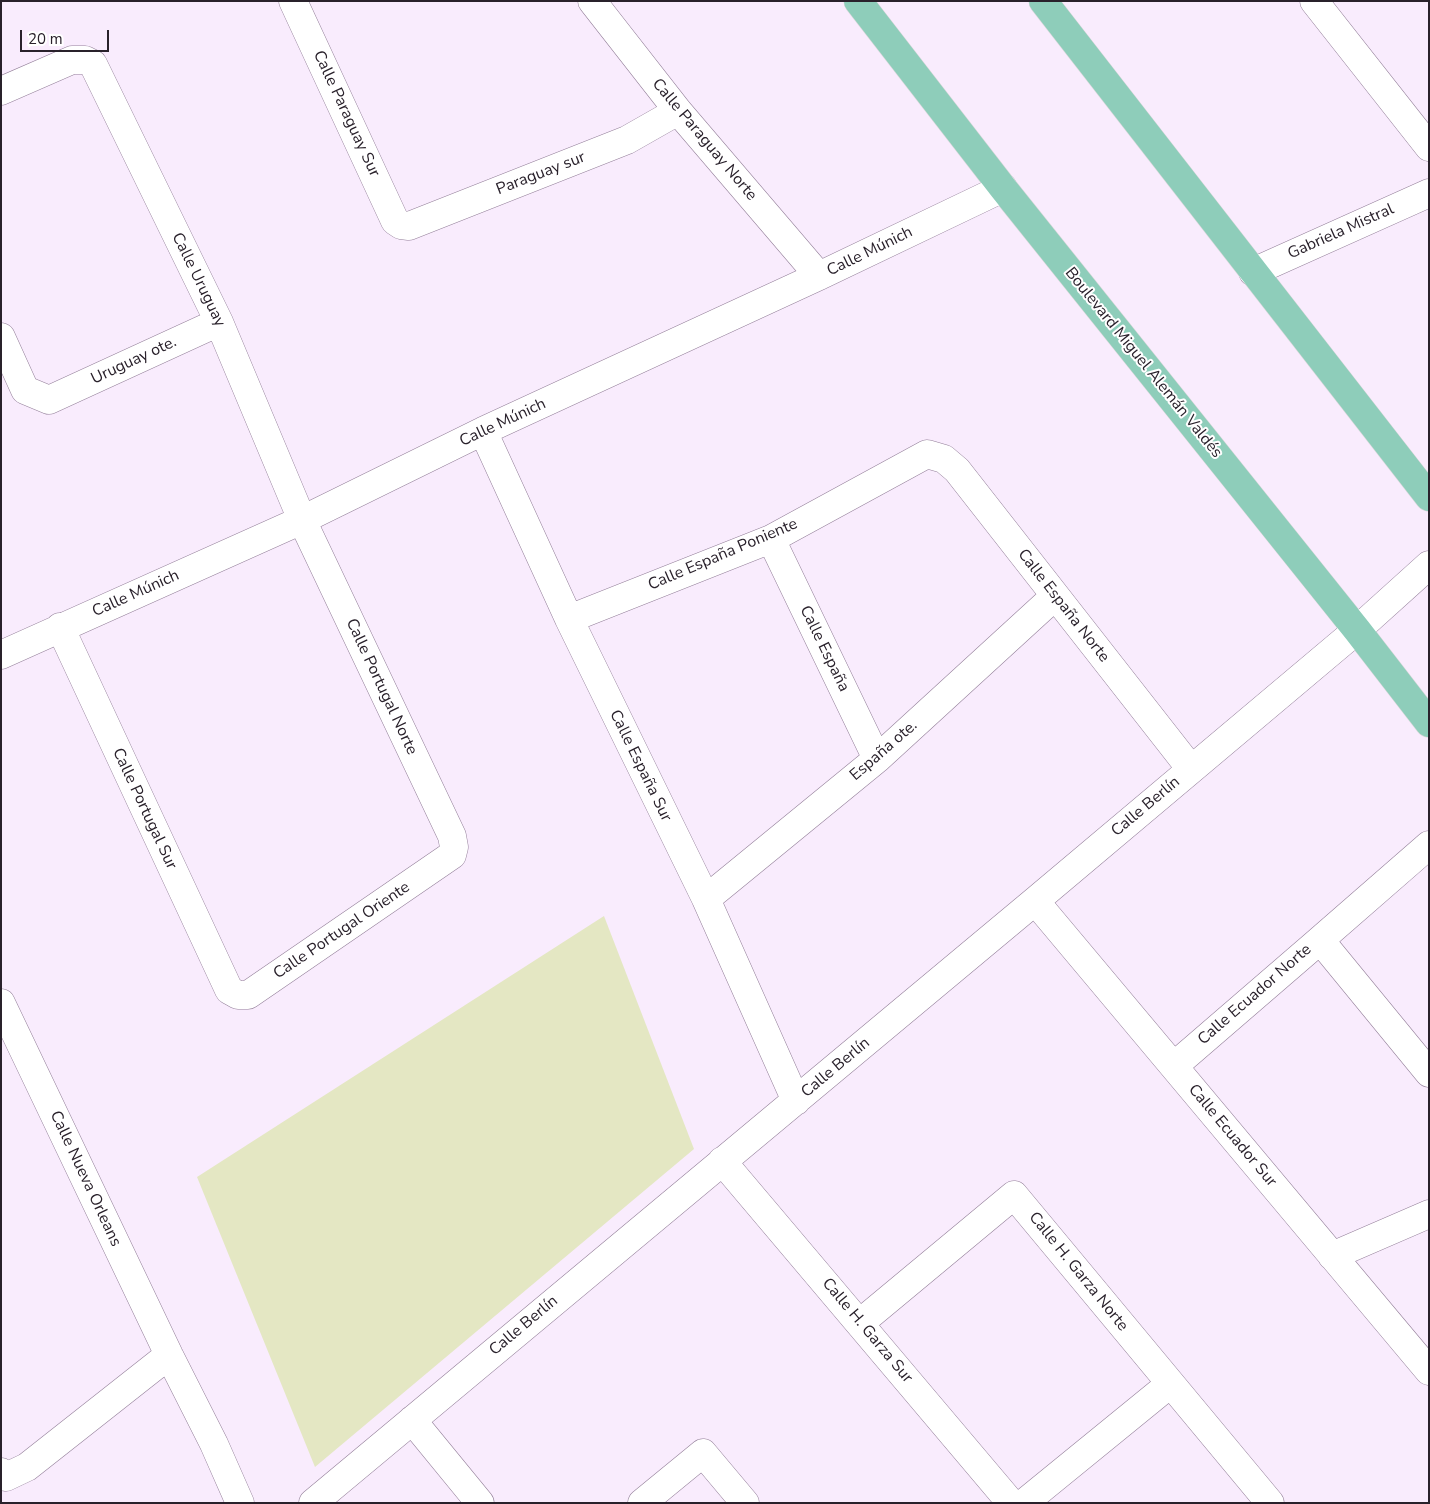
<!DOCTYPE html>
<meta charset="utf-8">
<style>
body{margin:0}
#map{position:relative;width:1430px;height:1504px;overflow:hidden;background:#f9ecfd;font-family:"Nunito Sans",sans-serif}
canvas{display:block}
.frame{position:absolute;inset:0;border:2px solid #29212b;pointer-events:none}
.scale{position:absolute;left:20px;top:30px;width:89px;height:22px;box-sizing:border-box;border:2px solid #29212b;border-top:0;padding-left:6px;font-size:15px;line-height:18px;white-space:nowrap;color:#29212b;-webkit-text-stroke:4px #fff;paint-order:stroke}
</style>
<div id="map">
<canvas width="1430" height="1504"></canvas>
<div class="frame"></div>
<div class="scale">20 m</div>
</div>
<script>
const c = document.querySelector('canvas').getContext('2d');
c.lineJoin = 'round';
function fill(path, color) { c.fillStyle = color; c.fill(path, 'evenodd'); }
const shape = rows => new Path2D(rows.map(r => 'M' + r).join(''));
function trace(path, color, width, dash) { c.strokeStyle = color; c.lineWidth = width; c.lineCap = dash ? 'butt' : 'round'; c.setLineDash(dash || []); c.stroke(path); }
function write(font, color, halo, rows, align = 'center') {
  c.font = font + ' "Nunito Sans",sans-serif'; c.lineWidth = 4; c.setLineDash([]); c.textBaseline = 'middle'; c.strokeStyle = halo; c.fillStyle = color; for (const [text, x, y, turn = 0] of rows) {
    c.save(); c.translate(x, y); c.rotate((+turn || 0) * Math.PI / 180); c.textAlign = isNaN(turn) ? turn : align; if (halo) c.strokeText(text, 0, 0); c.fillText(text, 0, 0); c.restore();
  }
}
fill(shape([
 [604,916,694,1149,315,1467,197,1177]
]), '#e4e7c3');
const minor = shape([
 [293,1,395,221,401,225,409,226,627,140,678,111],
 [592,1,678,111,819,276],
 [1314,1,1429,147],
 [1,91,72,60,85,60,93,64,219,322,302,520,452,836,454,847,452,855,248,995,238,995,229,990,60,627],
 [1253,272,1429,193],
 [1,337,25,390,49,400,219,322],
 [483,431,569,619,706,899,796,1101],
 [771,539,877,759],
 [569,619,771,539,927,454,944,459,957,470,1191,769],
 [1,655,302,520,483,431,819,276,1003,188],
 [706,899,877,759,1055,596],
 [1035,901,1429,1371],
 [1320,940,1429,845],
 [1,1003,169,1355,214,1444,240,1503],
 [1174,1066,1320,940,1429,1073],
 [722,1161,1011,1503],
 [1332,1256,1429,1214],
 [860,1323,1014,1195,1270,1503],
 [412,1420,480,1503],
 [1,1472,6,1477,27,1467,169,1355],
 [313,1503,1035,901,1357,630,1429,565],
 [642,1503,703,1453,745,1503],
 [1024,1503,1170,1384]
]);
const major = shape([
 [858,1,1003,188,1357,630,1429,723],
 [1043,1,1429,497]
]);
trace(minor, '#937f99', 29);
trace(major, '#d8d7d9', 29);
trace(minor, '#fff', 28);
trace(major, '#8ecdba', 28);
write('16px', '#29212b', '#fff', [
 ["Calle Paraguay Sur",346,114,65],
 ["Calle Paraguay Norte",704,140,50],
 ["Paraguay sur",541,174,-21],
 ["Gabriela Mistral",1341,232,-24],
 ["Calle Múnich",870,252,-26],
 ["Calle Uruguay",198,280,64],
 ["Uruguay ote.",134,361,-25],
 ["Boulevard Miguel Alemán Valdés",1143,363,51],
 ["Calle Múnich",503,423,-25],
 ["Calle España Poniente",723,555,-23],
 ["Calle Múnich",136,594,-24],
 ["Calle España Norte",1063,606,52],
 ["Calle España",824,649,64],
 ["Calle Portugal Norte",381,687,65],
 ["España ote.",884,751,-41],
 ["Calle España Sur",640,766,64],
 ["Calle Berlín",1146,807,-40],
 ["Calle Portugal Sur",144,809,65],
 ["Calle Portugal Oriente",342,931,-34],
 ["Calle Ecuador Norte",1255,995,-41],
 ["Calle Berlín",836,1068,-40],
 ["Calle Ecuador Sur",1232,1136,50],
 ["Calle Nueva Orleans",85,1179,65],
 ["Calle H. Garza Norte",1078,1272,51],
 ["Calle Berlín",524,1326,-40],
 ["Calle H. Garza Sur",867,1331,50]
]);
</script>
